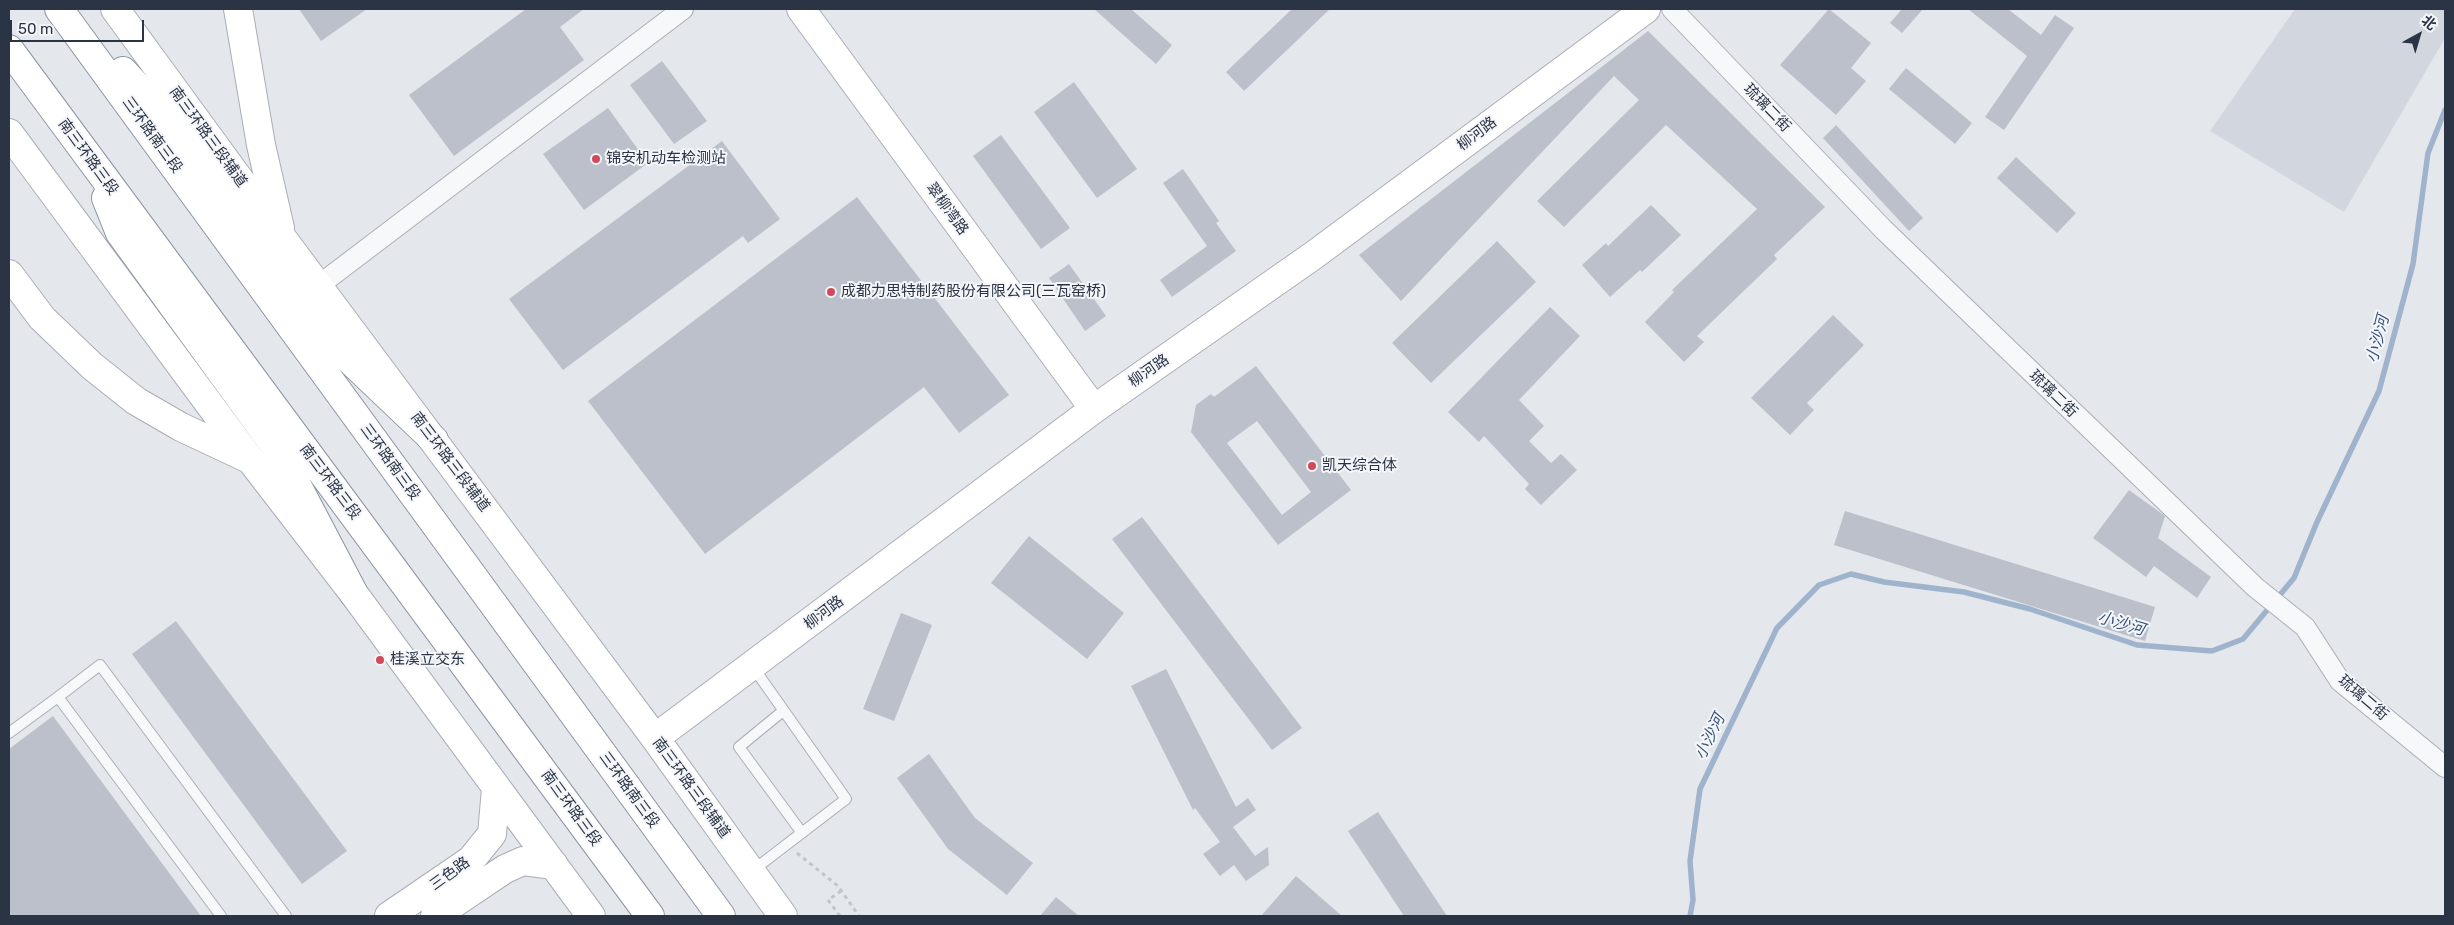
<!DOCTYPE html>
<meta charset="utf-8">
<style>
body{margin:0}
#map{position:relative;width:2454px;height:925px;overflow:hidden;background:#e4e7ec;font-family:Rubik,"Noto Sans SC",sans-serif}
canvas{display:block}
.frame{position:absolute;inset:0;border:10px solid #2b3445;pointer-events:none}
.north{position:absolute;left:2394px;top:10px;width:50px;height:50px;-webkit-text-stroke:4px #f4f6f9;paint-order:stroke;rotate:39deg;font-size:14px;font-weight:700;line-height:20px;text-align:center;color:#2b3445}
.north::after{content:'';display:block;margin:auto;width:18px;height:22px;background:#2b3445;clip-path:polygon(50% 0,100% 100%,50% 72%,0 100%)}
.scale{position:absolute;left:10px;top:20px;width:134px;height:22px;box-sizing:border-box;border:2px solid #2b3445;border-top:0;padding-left:6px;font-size:15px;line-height:18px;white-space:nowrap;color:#2b3445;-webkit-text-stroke:4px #f4f6f9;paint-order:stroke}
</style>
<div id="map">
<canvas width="2454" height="925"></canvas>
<div class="frame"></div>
<div class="north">北</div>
<div class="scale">50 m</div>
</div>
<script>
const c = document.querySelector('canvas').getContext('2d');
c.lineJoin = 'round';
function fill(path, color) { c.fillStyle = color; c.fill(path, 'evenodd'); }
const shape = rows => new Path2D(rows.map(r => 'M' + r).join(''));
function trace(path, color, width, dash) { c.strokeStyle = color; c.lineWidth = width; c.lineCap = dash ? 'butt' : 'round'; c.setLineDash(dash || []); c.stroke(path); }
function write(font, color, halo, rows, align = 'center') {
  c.font = font + ' Rubik,"Noto Sans SC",sans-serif'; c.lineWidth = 4; c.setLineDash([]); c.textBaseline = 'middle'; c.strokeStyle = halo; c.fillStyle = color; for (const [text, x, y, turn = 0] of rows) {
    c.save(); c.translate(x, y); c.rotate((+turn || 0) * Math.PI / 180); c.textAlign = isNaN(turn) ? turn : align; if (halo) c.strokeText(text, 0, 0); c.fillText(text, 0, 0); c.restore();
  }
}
fill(shape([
 [2295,9,2445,9,2445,38,2344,212,2210,131]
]), '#d2d6de');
trace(shape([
 [1690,916,1693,900,1690,861,1700,789,1777,628,1819,585,1851,574,1884,582,1964,592,2030,609,2137,645,2212,651,2243,639,2294,578,2317,522,2379,391,2413,264,2428,153,2445,110]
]), '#9fb4cc', 5.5);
fill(shape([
 [299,9,367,9,321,41],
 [526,9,584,9,560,27,584,60,454,156,409,95],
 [1094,9,1131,9,1172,45,1156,64],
 [1292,9,1330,9,1244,91,1226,72],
 [1829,9,1871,43,1851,68,1866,81,1836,115,1780,65],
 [1902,9,1923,9,1902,33,1890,23],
 [1968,9,2008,9,2041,35,2055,15,2074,28,2004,130,1985,117,2027,56],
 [1648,31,1825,207,1774,255,1777,259,1697,336,1704,342,1684,362,1645,322,1674,292,1672,290,1757,209,1666,125,1564,227,1537,201,1639,100,1614,76,1401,301,1359,255],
 [662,61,707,121,674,144,630,85],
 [1906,68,1972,123,1955,144,1889,89],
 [1074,82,1137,169,1097,198,1034,112],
 [608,108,648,163,584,210,543,154],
 [1836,125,1923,218,1909,231,1823,138],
 [1001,135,1070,228,1041,249,973,156],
 [722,141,780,219,748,243,743,236,563,370,509,299],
 [2016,157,2076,213,2057,233,1997,178],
 [1183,169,1219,221,1216,223,1236,251,1172,297,1160,280,1207,246,1163,183],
 [857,197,1009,395,959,433,924,387,705,554,588,401],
 [1651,205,1681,235,1642,272,1640,270,1610,297,1582,265,1606,243,1608,246],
 [1497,241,1536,282,1431,383,1392,343],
 [1069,264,1106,316,1085,331,1049,278],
 [1550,307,1580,336,1519,400,1544,426,1529,441,1551,463,1561,454,1577,470,1541,505,1525,489,1529,484,1484,436,1479,442,1448,412],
 [1833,315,1864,345,1807,403,1814,410,1790,435,1751,398],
 [1256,366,1351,490,1278,545,1191,432,1196,405,1211,394,1214,397],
 [1257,421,1311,492,1282,515,1227,443],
 [2129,490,2165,516,2158,538,2211,577,2197,598,2154,566,2146,577,2093,538],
 [1845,511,2155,607,2145,641,1834,545],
 [1142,517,1302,728,1272,750,1112,539],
 [1029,536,1124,613,1087,659,991,583],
 [901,613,932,625,894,721,863,709],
 [176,621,347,851,302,884,132,654],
 [1166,669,1236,807,1248,798,1256,810,1233,827,1255,856,1268,847,1269,865,1246,881,1234,865,1220,876,1203,854,1220,842,1195,808,1193,810,1131,686],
 [53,716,201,916,9,916,9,749],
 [929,754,975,818,1033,863,1007,895,948,849,897,778],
 [1378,812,1447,916,1404,916,1348,831],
 [1296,876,1342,916,1261,916],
 [1056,897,1079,916,1040,916]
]), '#bbc0ca');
const lane = shape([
 [58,697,100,665,286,916],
 [783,711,739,747,802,833],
 [9,733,58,697,221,916],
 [752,871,846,799,753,667]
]);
const street = shape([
 [1672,9,1884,230,2255,587,2305,627,2340,681,2445,767],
 [318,286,683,9]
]);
const secondary = shape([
 [115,9,283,239,655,738,783,916],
 [238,9,261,145,280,228],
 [801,9,1094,409],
 [9,133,250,459,354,594,591,916],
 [9,274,42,318,92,366,136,401,181,427,247,458],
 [655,738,1094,409,1314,255,1646,9],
 [389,916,471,860,492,834,496,789],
 [435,916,505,869,523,861,554,865]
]);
const highway = shape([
 [59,9,721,916],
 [9,49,650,916],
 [123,71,151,101,332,343,434,440],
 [106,198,120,233,280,453,354,594]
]);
trace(lane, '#a9aeb7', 12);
trace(street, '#a9aeb7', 22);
trace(secondary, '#a9aeb7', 30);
trace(highway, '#8b94a3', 30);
trace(shape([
 [797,853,838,886,859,916],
 [840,916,828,900,841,891]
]), '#c2c5cb', 3, [4, 4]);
trace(lane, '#f7f8fa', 10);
trace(street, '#f7f8fa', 20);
trace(secondary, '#fff', 28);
trace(highway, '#fff', 28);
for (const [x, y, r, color] of [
 [596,159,5,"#d1495b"],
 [831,292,5,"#d1495b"],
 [1312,466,5,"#d1495b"],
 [380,660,5,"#d1495b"]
]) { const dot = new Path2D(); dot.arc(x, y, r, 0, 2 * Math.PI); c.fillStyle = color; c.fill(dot); trace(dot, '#f4f6f9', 2); }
write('15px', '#2b3445', '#f4f6f9', [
 ["琉璃二街",1767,108,46],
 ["柳河路",1477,134,-37],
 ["三环路南三段",152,135,54],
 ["南三环路三段辅道",208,137,54],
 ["南三环路三段",88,157,54],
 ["翠柳湾路",947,209,54],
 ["柳河路",1149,371,-35],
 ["琉璃二街",2053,394,44],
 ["三环路南三段",390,462,54],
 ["南三环路三段辅道",450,462,53],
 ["南三环路三段",330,482,53],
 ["柳河路",824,613,-37],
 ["琉璃二街",2363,698,41],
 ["南三环路三段辅道",691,788,54],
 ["三环路南三段",629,790,54],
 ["南三环路三段",571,808,54],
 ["三色路",450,874,-36]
]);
write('15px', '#2b3445', '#f4f6f9', [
 ["锦安机动车检测站",606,159],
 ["成都力思特制药股份有限公司(三瓦窑桥)",841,292],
 ["凯天综合体",1322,466],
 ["桂溪立交东",390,660]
], 'left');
write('italic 16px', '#34527a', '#f4f6f9', [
 ["小沙河",2378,339,-75],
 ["小沙河",2121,624,16],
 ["小沙河",1710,737,-64]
]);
</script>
